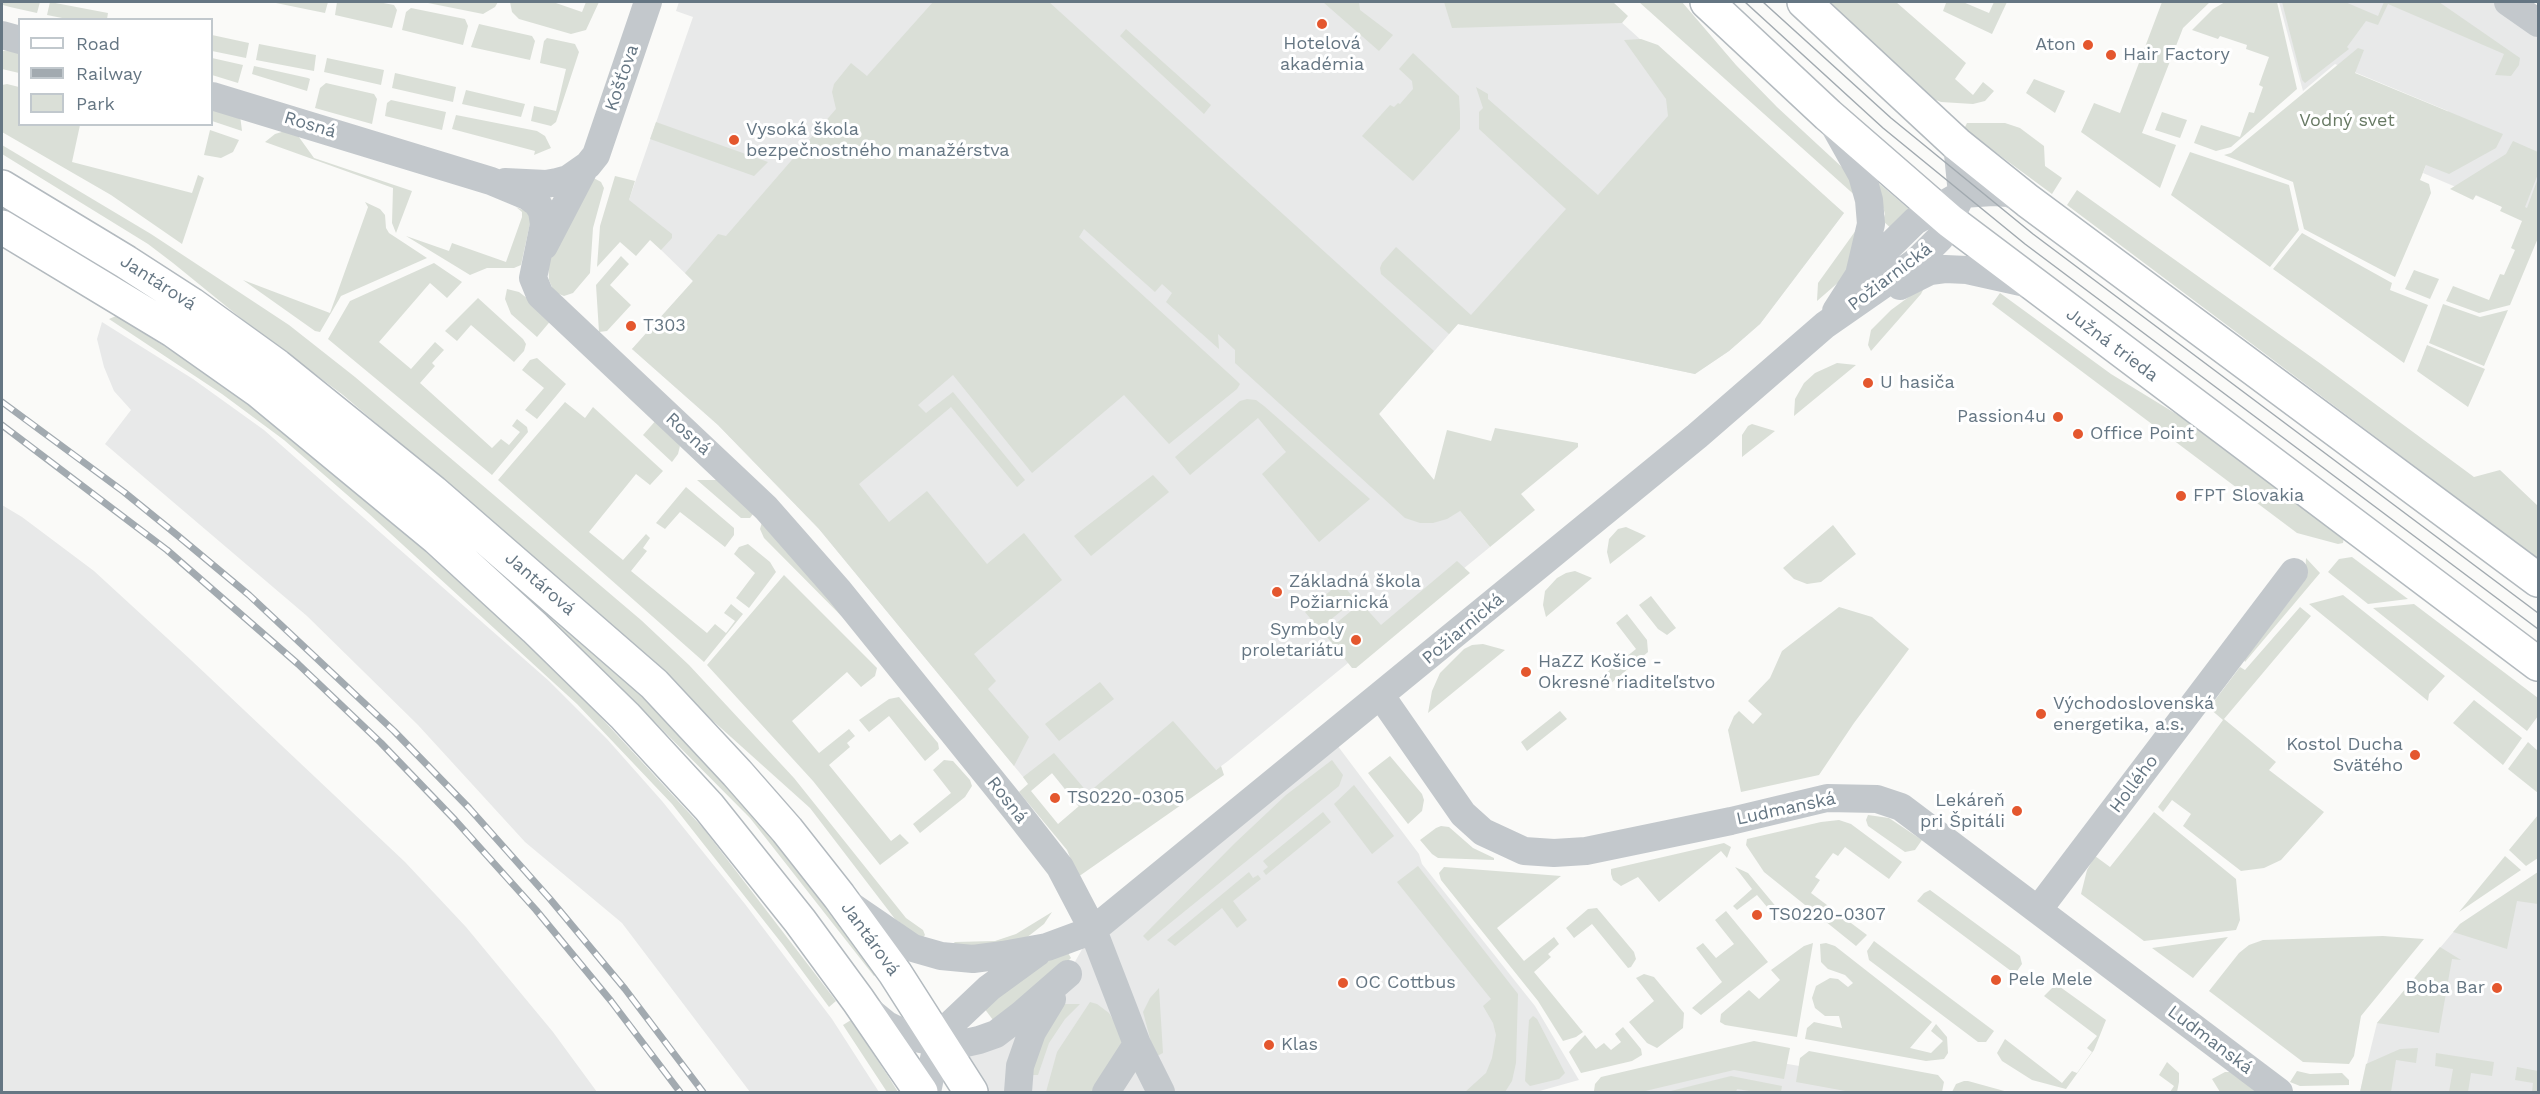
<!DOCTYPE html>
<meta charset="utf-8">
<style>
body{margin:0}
#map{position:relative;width:2540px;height:1094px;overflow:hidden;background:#fafaf8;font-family:"Work Sans",sans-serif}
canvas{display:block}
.frame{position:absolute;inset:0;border:3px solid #657683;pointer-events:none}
.legend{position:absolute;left:18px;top:18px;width:195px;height:108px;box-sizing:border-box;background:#fff;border:2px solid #c1c8cd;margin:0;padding:8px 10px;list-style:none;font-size:18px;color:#657683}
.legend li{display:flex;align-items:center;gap:12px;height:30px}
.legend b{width:30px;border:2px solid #c1c8cd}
</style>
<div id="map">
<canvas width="2540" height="1094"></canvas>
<div class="frame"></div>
<ul class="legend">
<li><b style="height:8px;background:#fff"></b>Road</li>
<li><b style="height:8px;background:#a2aab0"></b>Railway</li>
<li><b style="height:16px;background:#dadfd7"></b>Park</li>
</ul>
</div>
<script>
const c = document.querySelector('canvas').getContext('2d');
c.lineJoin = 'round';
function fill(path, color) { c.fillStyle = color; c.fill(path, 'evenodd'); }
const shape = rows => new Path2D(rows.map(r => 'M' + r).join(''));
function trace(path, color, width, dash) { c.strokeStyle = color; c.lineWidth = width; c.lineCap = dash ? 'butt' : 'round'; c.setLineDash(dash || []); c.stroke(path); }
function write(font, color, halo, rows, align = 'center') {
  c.font = font + ' "Work Sans",sans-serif'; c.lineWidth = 6; c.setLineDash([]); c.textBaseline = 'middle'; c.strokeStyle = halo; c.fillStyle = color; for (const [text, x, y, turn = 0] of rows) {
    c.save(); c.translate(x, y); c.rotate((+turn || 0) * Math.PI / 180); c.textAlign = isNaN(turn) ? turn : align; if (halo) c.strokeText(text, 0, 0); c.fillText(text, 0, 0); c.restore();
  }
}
fill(shape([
 [679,2,1599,2,1693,87,1844,213,1760,324,1729,351,1695,374,1458,324,1379,414,1490,547,1228,761,1111,848,1052,773,1033,789,819,529,718,425,632,349,693,281,624,214,693,17,676,11],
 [2279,2,2508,2,2538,23,2538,222,2423,173,2448,111,2335,64,2303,91],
 [102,322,193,379,264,430,549,681,607,739,662,801,745,904,832,1019,879,1092,750,1092,622,923,525,842,418,725,307,616,105,444,131,410,114,391,104,367,97,339],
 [2,505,22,517,94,571,191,660,405,862,466,927,553,1032,597,1092,2,1092],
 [1331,737,1419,854,1422,864,1535,1006,1579,1080,1536,1092,971,1092,961,1044,1068,974,1093,930],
 [2538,872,2538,1092,2360,1092,2377,1023,2460,924],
 [1736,1055,1943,1091,1942,1092,1595,1092]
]), '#e8e9e9');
fill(shape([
 [2,2,40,2,37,13,10,7,3,5],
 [50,2,108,13,107,19,67,19,47,15],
 [271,2,328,2,325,13],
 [337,2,378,2,394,5,397,10,392,28,335,15],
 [423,2,498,2,495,7,483,14],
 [510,2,553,2,582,12,586,2,599,2,586,30,571,34,519,19,512,12],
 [933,2,1049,2,1434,351,1379,414,1434,480,1447,430,1491,441,1495,428,1578,443,1578,447,1521,494,1535,510,1490,547,1460,511,1447,519,1433,523,1420,523,1405,518,1235,363,1235,350,1218,334,1219,349,1166,302,1172,293,1162,284,1155,292,1084,229,1079,237,1237,381,1240,384,1237,389,1169,444,1124,395,1032,473,953,375,918,405,926,413,953,392,1025,480,1017,487,951,407,859,484,889,522,927,491,987,564,1024,533,1062,580,974,654,996,681,988,689,1029,737,1014,766,819,529,718,425,632,349,693,281,685,273,718,234,726,236,836,109,832,92,834,84,851,63,867,76],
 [1323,2,1359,2,1360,10,1393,35,1379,51],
 [1444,2,1613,2,1628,16,1622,23,1452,28],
 [1639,2,1682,2,1736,65,1777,107,1844,169,1859,199],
 [1828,2,1896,2,1966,63,1955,79,1973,95,1983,82,1994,91,1985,101,1973,104,1941,102,1931,98],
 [1943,2,1963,2,1989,13,1994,2,2007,2,1992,34,1943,11,1946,3],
 [2162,2,2210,2,2183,28,2142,133,2176,145,2160,188,2081,132,2094,103,2120,113],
 [2225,2,2277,2,2297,89,2231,147,2216,151,2194,143,2201,125,2240,137,2249,112,2254,113,2263,87,2259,85,2269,57,2246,49,2247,45,2220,36,2218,39,2192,30,2213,9],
 [2282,2,2345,2,2378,16,2384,2,2439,2,2520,58,2519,65,2511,76,2495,75,2504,54,2388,4,2378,25,2366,21,2347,47,2349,49,2305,83,2302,80],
 [411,8,465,19,468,26,463,45,402,30,406,12],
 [479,24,532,36,535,41,530,60,471,47],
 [1126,29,1211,105,1204,114,1120,36],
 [212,35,249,43,246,58,212,51],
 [547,38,575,44,579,52,556,122,551,126,531,121,534,106,556,111,566,69,540,63,544,41],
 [1641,39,1658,45,1844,213,1760,324,1729,351,1695,374,1458,324,1449,334,1381,274,1380,268,1382,263,1396,247,1471,315,1566,209,1479,129,1479,112,1483,108,1476,87,1488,94,1488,99,1598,195,1668,116,1666,99,1624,40],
 [259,44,316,55,314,71,256,60],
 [2358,48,2364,50,2355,73,2503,134,2496,148,2449,174,2426,165,2420,180,2429,184,2431,193,2395,277,2304,229,2293,182,2224,155,2231,153],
 [12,50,19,52,19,73,2,69,2,51],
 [1413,53,1459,96,1460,113,1460,129,1413,181,1362,136,1390,105,1394,107,1398,103,1400,104,1413,89,1412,81,1399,69],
 [212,58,243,65,238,83,212,75],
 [327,58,384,70,381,85,324,72],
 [254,66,308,78,310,79,307,91,252,74],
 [395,73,456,87,453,102,392,88],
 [2034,79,2065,91,2055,113,2026,93],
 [326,83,374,94,377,99,372,124,315,108,320,88],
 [7,84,19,87,20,124,80,125,72,162,192,193,198,175,204,178,182,244,111,195,2,132,2,85],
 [466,90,525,104,521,117,462,104],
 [391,100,446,112,442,130,385,116,387,103],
 [212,102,240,115,242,131,212,121],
 [2162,112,2187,120,2180,138,2155,130],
 [456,115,537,131,545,136,551,148,534,155,535,151,452,129],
 [656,122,768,162,754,176,650,139],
 [1967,123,2005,123,2020,128,2044,146,2045,166,2062,178,2052,194,1964,129],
 [210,130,239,140,233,152,221,158,204,155],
 [285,131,296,133,314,158,412,191,396,233,392,223,393,188,265,142,275,134],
 [2513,141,2538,152,2538,174,2525,207,2533,211,2527,208,2538,178,2538,238,2510,305,2479,313,2446,301,2453,286,2489,300,2500,274,2504,275,2515,250,2511,248,2522,221,2500,211,2502,207,2476,195,2473,200,2450,189,2506,154],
 [2,145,151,234,289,325,355,377,641,620,689,665,794,778,906,918,923,930,925,935,922,939,895,919,810,808,712,720,638,647,572,590,343,395,248,324,173,263,148,244,2,154],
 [2190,152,2289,185,2299,230,2270,267,2171,195],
 [590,176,601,182,604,188,593,228,590,273,573,293,564,296,554,292,549,280,548,261],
 [615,176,635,181,629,200,672,234,672,238,661,250,650,240,636,256,620,242,597,267,600,226],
 [1875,180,1909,209,1894,231,1883,221,1885,214],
 [2077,190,2321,364,2474,477,2500,470,2538,506,2538,559,2067,205],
 [365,202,380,209,385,215,386,228,389,233,427,258,341,296,320,332,315,331,243,280,330,313,368,207],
 [516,207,532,214,521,265,514,268,487,268,470,275,406,236,449,251,452,243,506,262,522,217,522,212],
 [1859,226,1848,274,1817,301,1818,283],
 [2302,233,2392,283,2390,290,2428,305,2404,363,2273,269],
 [621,256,629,264,610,285,631,305,607,331,599,332,596,285],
 [434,263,462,282,447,298,430,283,379,342,411,369,435,342,444,350,432,363,435,366,420,383,492,448,501,439,509,445,520,432,512,426,517,419,527,427,528,432,492,475,328,339,350,301],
 [2414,270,2439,279,2430,299,2405,289],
 [1921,288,1923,290,1921,294,1871,351,1868,345,1871,330,1891,310],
 [507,289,519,292,553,318,537,337,511,314,505,299],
 [2000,293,2111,374,2191,423,2344,537,2343,543,2338,544,2297,533,1992,304],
 [478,298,523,339,526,344,524,351,514,362,471,325,457,341,445,331],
 [2443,304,2480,317,2508,310,2484,366,2429,343],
 [116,316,220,381,345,479,529,645,583,698,703,828,836,1001,829,1007,783,945,672,804,577,704,368,513,284,440,222,394,109,319],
 [2427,345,2485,369,2468,407,2417,371],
 [537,358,566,384,537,419,525,410,544,388,522,370,530,360],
 [1837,363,1856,365,1794,416,1795,399,1804,383,1815,373],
 [1247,399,1256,400,1264,406,1370,499,1319,542,1262,474,1286,452,1258,418,1190,475,1175,457,1240,401],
 [565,402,585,418,593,407,663,471,650,485,636,474,589,532,623,560,646,534,650,538,643,548,647,551,631,571,707,633,715,624,726,633,735,621,724,613,731,604,743,614,704,662,498,480],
 [658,418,680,446,678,454,672,462,643,435],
 [1752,424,1775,431,1742,457,1742,435,1748,426],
 [1153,475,1169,492,1091,556,1074,536],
 [697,480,717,480,756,510,750,518,741,518],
 [686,487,734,528,734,535,725,547,680,512,665,529,656,523],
 [762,522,880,655,764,538,760,529],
 [1833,525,1856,554,1821,582,1807,584,1794,579,1783,568],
 [1626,527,1646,536,1610,564,1607,552,1609,539,1618,529],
 [748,544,770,562,776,572,749,608,736,598,755,573,734,554,739,547],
 [2352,557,2408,599,2368,604,2328,572,2339,559],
 [2306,558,2320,573,2245,662,2244,660,2305,580],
 [1457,561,1470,573,1356,668,1352,668,1324,633,1361,603,1381,625],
 [500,571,602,656,696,747,731,786,878,973,874,976,750,818,608,675,495,573],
 [1575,571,1592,578,1546,617,1543,605,1545,591,1557,578,1566,573],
 [784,575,877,668,875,676,861,687,847,672,792,721,819,753,849,729,855,736,847,743,850,747,829,765,891,841,900,834,909,843,880,865,813,781,707,665],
 [1341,582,1355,600,1319,629,1305,612],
 [2343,595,2445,676,2429,694,2428,701,2309,604],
 [1651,596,1676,628,1667,635,1658,629,1639,605],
 [2414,604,2538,698,2538,716,2527,731,2373,608],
 [1839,607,1872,617,1909,649,1854,723,1819,775,1741,792,1728,730,1734,716,1739,711,1753,724,1762,714,1748,701,1770,678,1782,651],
 [2300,607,2311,616,2224,719,2276,762,2269,770,2324,812,2281,860,2264,868,2241,871,2183,826,2191,814,2172,800,2163,812,2158,807,2223,720,2209,708,2240,667,2245,670],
 [1627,614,1647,640,1648,652,1603,690,1596,681,1636,649,1616,623],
 [1483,644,1505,650,1428,713,1432,691,1440,673,1464,649,1472,645],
 [1100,682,1114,699,1059,741,1045,724],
 [899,697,938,743,939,749,925,761,889,716,869,732,859,720,889,699],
 [2474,700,2522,738,2503,765,2453,723],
 [1560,711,1567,719,1527,751,1521,742],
 [1173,721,1216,770,1221,766,1224,775,1078,877,1067,850,1019,792,1028,784,1023,777,1054,753,1088,793],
 [1052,773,1079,806,1058,824,1031,791],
 [2528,742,2538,751,2538,793,2508,769],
 [1390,756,1422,794,1424,800,1422,811,1408,824,1368,773],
 [944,760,953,761,970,780,972,786,965,797,920,833,913,824,951,793,933,770],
 [1332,760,1343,775,1339,786,1148,941,1143,936,1234,844,1286,795],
 [1354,785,1394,836,1372,854,1334,804],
 [1323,812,1331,822,1266,875,1263,871,1268,867,1263,861],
 [2154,812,2236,879,2240,920,2236,930,2144,941,2081,894,2087,870,2095,856,2110,867],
 [1868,815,1889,818,1922,840,1915,850,1905,852,1868,826,1866,820],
 [2538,815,2538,858,2526,866,2509,850],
 [1839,820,1851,824,1902,862,1889,879,1845,847,1838,856,1833,853,1815,877,1820,880,1811,893,1867,935,1856,946,1764,872,1746,845,1747,839,1821,822],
 [1441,826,1449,827,1473,848,1494,858,1494,860,1438,858,1432,854,1420,840,1436,828],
 [1724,843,1731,847,1727,858,1721,851,1659,902,1638,877,1621,886,1613,880,1611,874,1611,869],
 [2505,856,2521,870,2459,912],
 [1418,866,1518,994,1516,1063,1512,1081,1505,1092,1465,1092,1486,1073,1492,1058,1496,1035,1493,1023,1483,1006,1491,999,1397,882],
 [1444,867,1561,876,1497,928,1524,961,1554,937,1559,944,1548,954,1551,957,1534,972,1583,1032,1576,1037,1563,1041,1538,1001,1441,880,1439,873],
 [1735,867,1748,873,1778,909,1778,920,1757,895,1737,910,1733,906,1752,889],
 [1249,872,1253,878,1258,875,1261,879,1233,901,1247,920,1237,928,1222,908,1175,946,1167,940],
 [2538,872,2538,904,2517,901,2507,949,2453,932,2460,924],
 [1930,890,2020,956,2022,964,2015,974,1917,901,1924,893],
 [1597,908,1634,952,1636,959,1631,967,1628,968,1592,924,1574,938,1566,928,1588,909],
 [1726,911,1768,962,1701,1015,1692,1008,1722,982,1696,948,1703,943,1716,958,1734,944,1715,920],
 [1052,912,1044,924,1021,942,946,949,955,942,995,941,1016,934],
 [2383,936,2424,939,2361,1016,2354,1056,2349,1064,2303,1062,2209,991,2239,953,2249,945,2263,940],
 [2228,937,2193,978,2152,948],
 [1874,941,1994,1031,1986,1042,1978,1042,1869,960,1867,951],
 [1813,943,1797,1037,1725,1025,1720,1022,1721,1014,1749,990,1759,999,1780,980,1771,970,1804,946],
 [1826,943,1835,946,1932,1022,1910,1048,1931,1053,1943,1041,1931,1031,1936,1024,1947,1037,1948,1053,1944,1059,1926,1061,1805,1039,1807,1028,1814,1022,1842,1028,1839,1016,1825,1016,1815,1008,1812,998,1816,986,1830,978,1838,979,1848,987,1853,983,1845,975,1828,969,1821,962,1820,944],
 [2440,947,2461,960,2452,959,2439,1033,2377,1023],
 [1067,951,1071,958,1068,961,996,1024,984,1008,1059,953],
 [1644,974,1654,977,1684,1013,1683,1028,1657,1048,1647,1043,1629,1022,1654,1001,1636,978],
 [2056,984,2106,1020,2094,1050,2066,1089,2032,1080,2002,1061,1997,1053,2005,1039,2062,1083,2072,1071,2077,1073,2092,1052,2087,1048,2097,1036,2044,996],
 [1159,988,1163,1053,1155,1057,1143,1012,1150,998],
 [1090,1002,1097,1004,1109,1013,1124,1039,1094,1092,1046,1092,1057,1052],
 [1064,1004,1080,1004,1065,1019,1049,1043,1038,1075,1029,1075,1039,1041],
 [1533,1016,1537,1019,1565,1073,1559,1079,1530,1086,1525,1081,1529,1020],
 [851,1020,888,1076,898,1092,887,1092,843,1025],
 [1623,1027,1641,1049,1642,1055,1632,1061,1581,1073,1569,1052,1575,1045,1585,1035,1596,1049,1604,1043,1611,1050,1621,1042,1615,1034],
 [1754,1041,1790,1048,1784,1079,1734,1070,1641,1092,1595,1092,1594,1091,1595,1084,1601,1077],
 [2418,1048,2416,1063,2396,1060,2391,1092,2360,1092,2366,1064,2400,1049],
 [1809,1051,1938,1075,1944,1082,1942,1092,1851,1092,1796,1082,1800,1058],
 [2436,1053,2494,1062,2492,1076,2471,1073,2468,1092,2449,1092,2453,1069,2435,1066],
 [2167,1062,2179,1073,2179,1082,2177,1092,2170,1092,2174,1086,2159,1075],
 [2517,1067,2538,1071,2538,1092,2532,1092,2533,1083,2515,1080],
 [2297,1071,2310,1074,2342,1073,2349,1080,2349,1085,2300,1086,2290,1082],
 [2225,1072,2230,1072,2258,1092,2220,1092,2212,1079],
 [1731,1076,1782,1086,1781,1092,1755,1092,1737,1089,1736,1092,1667,1092],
 [1964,1081,1968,1081,2008,1092,1952,1092,1956,1084]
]), '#dadfd7');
const secondary = shape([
 [1707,2,1828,115,1950,221,2538,664],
 [1804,2,1957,144,2028,201,2538,580],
 [2,187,126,262,191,304,277,366,433,492,654,684,737,773,787,830,839,896,895,973,971,1092],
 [2,227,174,331,259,391,437,538,535,628,625,716,709,807,800,921,858,1000,921,1092]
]);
trace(secondary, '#b3babf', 36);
trace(shape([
 [2508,2,2538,23],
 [2,35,20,40],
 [212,96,491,181,527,196,537,203,542,211,544,224,533,278,540,295,766,508,839,591,1014,808,1060,867,1093,930,1137,1044,1161,1092],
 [1835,127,1862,175,1869,200,1871,224,1859,275,1836,311],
 [505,182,546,184,557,182,568,179,588,165,596,155,648,2],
 [544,246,583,171],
 [1860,275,1915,221,1962,194,1993,192,2008,193,2026,200],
 [1900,286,1930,271,1945,269,1967,270,2030,284],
 [1381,696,1463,814,1483,832,1524,851,1554,853,1586,851,1731,821,1827,798,1877,799,1901,807,2279,1092],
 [853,907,913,948,941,956,973,959,1003,955,1047,947,1093,930,1697,436,1825,325,1917,261,1940,238,1962,194,1957,144],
 [2038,910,2294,572],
 [871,1012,887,1025,911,1037,940,1043,961,1044,979,1040,996,1034,1022,1014,1068,974],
 [927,1092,935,1054,952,1023,989,988,1037,953],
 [1018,1092,1020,1066,1032,1032,1052,999],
 [1106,1092,1137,1044]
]), '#c3c8cc', 28);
trace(secondary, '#fff', 33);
trace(shape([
 [1745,2,1883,128,2025,244,2538,629],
 [1763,2,1891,118,2033,234,2538,613]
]), '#a2aab0', 1.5);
const rail = shape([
 [2,402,124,492,177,535,249,595,394,731,469,808,550,899,625,989,703,1092],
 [2,425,167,550,298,664,381,743,455,820,536,910,611,1001,680,1092]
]);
trace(rail, '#a2aab0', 7);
trace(rail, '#fff', 4.5, [14]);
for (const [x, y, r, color] of [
 [1322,24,6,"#e4572e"],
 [2088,45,6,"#e4572e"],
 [2111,55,6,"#e4572e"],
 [734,140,6,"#e4572e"],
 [631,326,6,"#e4572e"],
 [1868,383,6,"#e4572e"],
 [2058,417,6,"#e4572e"],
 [2078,434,6,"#e4572e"],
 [2181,496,6,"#e4572e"],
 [1277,592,6,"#e4572e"],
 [1356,640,6,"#e4572e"],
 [1526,672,6,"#e4572e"],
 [2041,714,6,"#e4572e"],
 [2415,755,6,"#e4572e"],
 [1055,798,6,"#e4572e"],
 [2017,811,6,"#e4572e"],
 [1757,915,6,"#e4572e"],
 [1996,980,6,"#e4572e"],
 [1343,983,6,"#e4572e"],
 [2497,988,6,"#e4572e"],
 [1269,1045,6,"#e4572e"]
]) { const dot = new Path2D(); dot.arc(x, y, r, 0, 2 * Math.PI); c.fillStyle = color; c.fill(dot); trace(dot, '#fff', 2); }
write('18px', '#657683', '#fff', [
 ["Hotelová",1322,44,"center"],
 ["akadémia",1322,65,"center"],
 ["Aton",2076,45,"right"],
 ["Hair Factory",2123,55],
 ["Vysoká škola",746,130],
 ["bezpečnostného manažérstva",746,151],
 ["T303",643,326],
 ["U hasiča",1880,383],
 ["Passion4u",2046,417,"right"],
 ["Office Point",2090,434],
 ["FPT Slovakia",2193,496],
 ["Základná škola",1289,582],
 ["Požiarnická",1289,603],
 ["Symboly",1344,630,"right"],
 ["proletariátu",1344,651,"right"],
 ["HaZZ Košice -",1538,662],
 ["Okresné riaditeľstvo",1538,683],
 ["Východoslovenská",2053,704],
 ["energetika, a.s.",2053,725],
 ["Kostol Ducha",2403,745,"right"],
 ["Svätého",2403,766,"right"],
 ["TS0220-0305",1067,798],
 ["Lekáreň",2005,801,"right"],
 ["pri Špitáli",2005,822,"right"],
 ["TS0220-0307",1769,915],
 ["Pele Mele",2008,980],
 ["OC Cottbus",1355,983],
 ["Boba Bar",2485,988,"right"],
 ["Klas",1281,1045]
], 'left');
write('18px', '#657683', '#fff', [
 ["Košťova",622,78,-71],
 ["Rosná",310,125,17],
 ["Požiarnická",1890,277,-37],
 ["Jantárová",158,283,33],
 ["Južná trieda",2112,345,37],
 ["Rosná",688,434,42],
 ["Jantárová",540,584,41],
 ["Požiarnická",1463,629,-40],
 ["Hollého",2134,784,-53],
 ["Rosná",1007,800,52],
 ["Ludmanská",1786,809,-12],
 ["Jantárová",870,939,54],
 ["Ludmanská",2210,1040,37]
]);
write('18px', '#687a64', '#fff', [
 ["Vodný svet",2347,121]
]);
</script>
